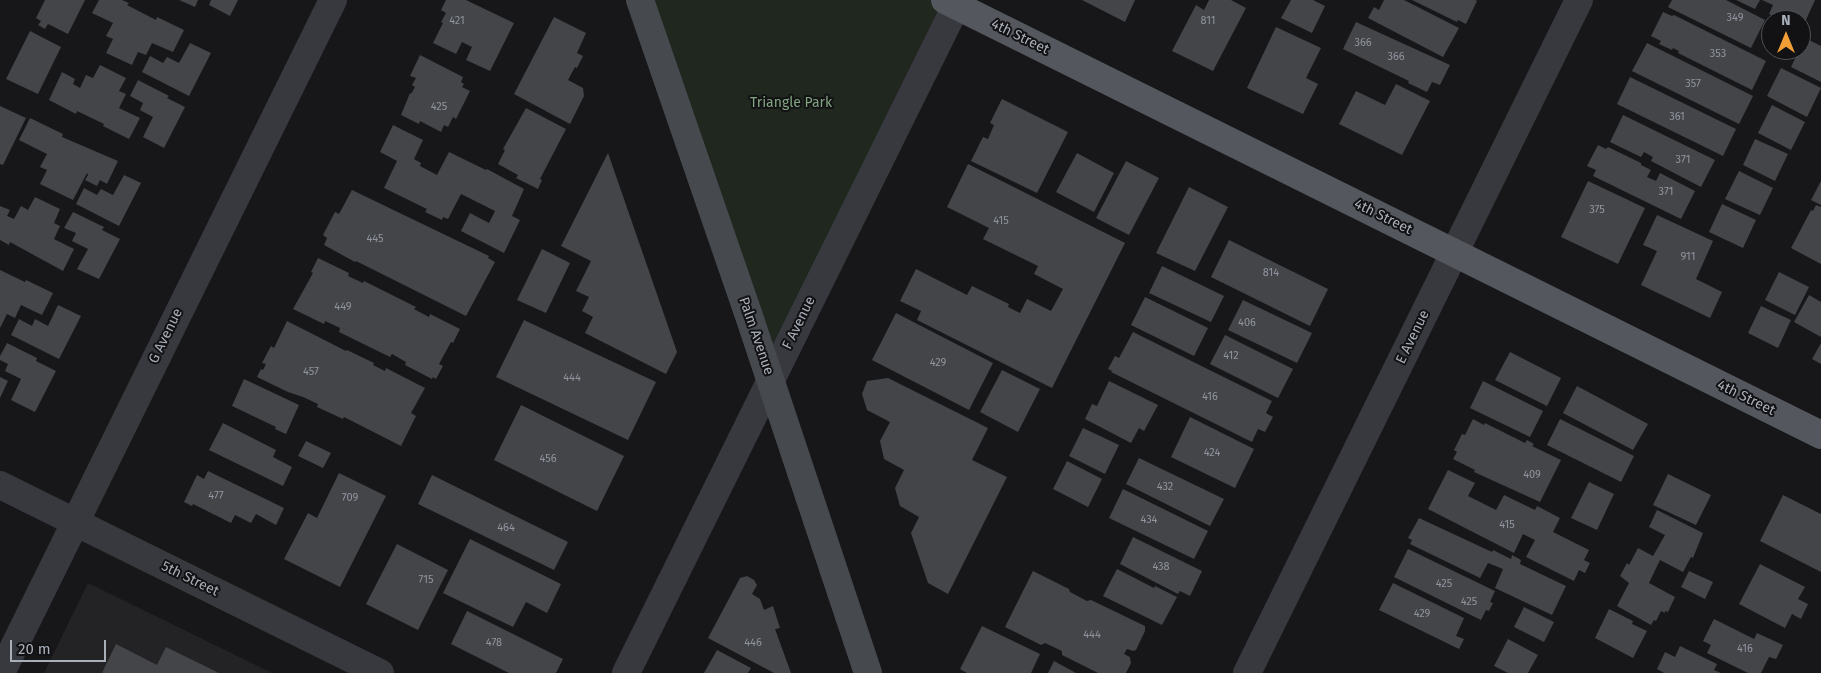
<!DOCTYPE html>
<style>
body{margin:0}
#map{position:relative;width:1821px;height:673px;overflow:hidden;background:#171719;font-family:"Fira Sans",sans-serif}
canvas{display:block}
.north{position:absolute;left:1761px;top:10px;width:50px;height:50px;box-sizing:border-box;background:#121214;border:1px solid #4e5156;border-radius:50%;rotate:0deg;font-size:14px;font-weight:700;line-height:20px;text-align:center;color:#a9afb9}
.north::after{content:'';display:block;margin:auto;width:18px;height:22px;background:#f29e36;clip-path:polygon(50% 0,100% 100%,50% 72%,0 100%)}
.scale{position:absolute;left:10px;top:640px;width:96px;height:22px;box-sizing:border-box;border:2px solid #a9afb9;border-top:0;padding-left:6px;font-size:15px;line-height:18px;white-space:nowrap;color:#a9afb9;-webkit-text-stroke:4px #121214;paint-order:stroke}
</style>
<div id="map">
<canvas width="1821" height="673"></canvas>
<div class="north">N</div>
<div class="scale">20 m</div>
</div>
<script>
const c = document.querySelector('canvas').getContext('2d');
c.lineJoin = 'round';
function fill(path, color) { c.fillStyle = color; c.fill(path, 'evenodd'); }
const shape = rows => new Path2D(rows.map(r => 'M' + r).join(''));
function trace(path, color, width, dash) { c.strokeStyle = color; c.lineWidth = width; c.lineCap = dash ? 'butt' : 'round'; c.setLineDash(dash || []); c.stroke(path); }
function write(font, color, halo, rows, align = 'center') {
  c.font = font + ' "Fira Sans",sans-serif'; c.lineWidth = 4; c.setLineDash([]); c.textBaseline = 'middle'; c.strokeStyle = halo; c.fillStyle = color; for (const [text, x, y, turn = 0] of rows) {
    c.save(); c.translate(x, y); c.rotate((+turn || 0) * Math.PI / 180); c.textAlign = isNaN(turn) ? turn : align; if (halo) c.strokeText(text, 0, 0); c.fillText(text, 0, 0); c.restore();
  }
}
fill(shape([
 [88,583,272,673,44,673]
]), '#232326');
fill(shape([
 [646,0,936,0,951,8,774,375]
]), '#1f271f');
fill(shape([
 [45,0,85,0,68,34,48,24,45,29,38,25,41,21,36,18],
 [99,0,122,0,129,3,127,5,156,20,157,17,184,30,173,52,152,43,146,55,138,52,132,65,106,53,113,39,106,36,113,23,92,13],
 [179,0,198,0,195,7],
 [211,0,238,0,230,16,209,5],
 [446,0,466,0,514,23,490,71,466,60,472,47,462,42,456,54,433,43,443,23,441,22,446,13,441,10],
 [1082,0,1135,0,1125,22],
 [1209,0,1231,0,1246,8,1213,71,1172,51,1196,5,1204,10],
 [1291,0,1313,0,1325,6,1312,33,1281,18],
 [1384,0,1404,0,1459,28,1443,57,1368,18,1374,7,1379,10],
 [1412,0,1475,0,1477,1,1466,24,1458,20,1457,22],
 [1672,0,1726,0,1765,20,1751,48,1668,7],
 [1736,0,1760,0,1755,9],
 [1762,0,1815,0,1801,31,1801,20,1781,20,1769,14,1773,5],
 [1663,12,1672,16,1674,15,1766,61,1752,90,1678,53,1679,51,1673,48,1672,50,1659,44,1661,41,1651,36],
 [554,17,586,33,577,53,583,56,577,68,575,67,568,80,583,88,584,96,570,124,514,94],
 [1356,22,1450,65,1440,85,1432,82,1427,92,1408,83,1409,81,1343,49],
 [1276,27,1321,48,1306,78,1318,84,1303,114,1247,88],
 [30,31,61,47,38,94,6,79],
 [1805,38,1821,46,1821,82,1791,67,1799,50,1801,50],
 [190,43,211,53,189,96,142,72,150,56,163,63,167,57,179,63],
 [1647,43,1753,96,1739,124,1632,71],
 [420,55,463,77,461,82,464,84,462,87,470,91,456,119,453,117,448,127,444,125,441,132,420,121,419,124,401,115,410,93,411,94,415,87,412,85,416,78,410,76],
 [100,65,126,78,119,91,126,94,119,108,140,118,129,139,103,126,104,124,77,111,76,114,49,100,62,72,75,79,73,84,80,88,86,75,93,78],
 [1781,68,1821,88,1807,117,1767,96],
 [1630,77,1736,129,1723,156,1617,104],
 [138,80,169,96,167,98,185,107,164,148,143,137,153,117,140,110,143,103,130,96],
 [1396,84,1430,101,1402,155,1339,124,1356,91,1385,105],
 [1002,99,1068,132,1037,193,971,161,983,137,988,139,994,125,990,123],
 [1772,105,1805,122,1791,150,1758,133],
 [0,106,26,118,3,165,0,164],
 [526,108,566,129,540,179,542,180,538,189,516,178,518,175,498,164,505,150,503,149],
 [1623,115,1715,160,1701,187,1651,161,1653,157,1644,152,1641,157,1610,142],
 [30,118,63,134,62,137,118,161,107,184,100,180,97,186,85,180,88,175,87,173,73,200,40,184,47,170,40,167,47,154,19,140],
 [393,125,423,140,414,159,421,163,420,166,437,175,449,152,486,170,487,169,524,189,512,216,520,220,504,253,461,231,470,213,489,223,495,211,461,194,448,219,443,217,442,220,425,212,427,209,384,188,397,161,380,152],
 [1755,139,1788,154,1775,181,1743,165],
 [1598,145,1606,149,1608,147,1641,163,1641,165,1651,170,1647,177,1656,181,1660,173,1695,191,1681,219,1593,176,1596,170,1587,166],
 [608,153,677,352,666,374,585,333,593,317,582,311,589,297,576,291,591,261,561,246],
 [1077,153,1114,173,1094,212,1056,192],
 [1126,161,1159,178,1129,235,1096,218],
 [968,164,1125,243,1052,388,917,320,921,311,900,301,916,269,967,295,972,286,1009,304,1008,307,1020,313,1027,299,1051,311,1063,289,1034,274,1038,266,983,239,989,228,947,207],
 [1739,171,1773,188,1760,215,1725,199],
 [124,175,141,183,119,226,76,204,84,188,97,195,101,189,113,195],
 [1588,181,1645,208,1618,264,1561,237],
 [1821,181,1821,205,1811,200],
 [1189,187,1228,207,1195,271,1156,253],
 [352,190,489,256,488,258,495,262,466,316,356,261,355,262,324,245,327,238,323,235,335,212,339,214],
 [35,197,60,209,54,223,60,226,54,239,74,249,63,271,10,242,9,245,0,240,0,206,10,210,7,216,14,219,21,206,28,210],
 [1722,204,1756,220,1743,248,1709,232],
 [1816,205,1821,207,1821,264,1791,248,1811,210,1813,211],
 [73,212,104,227,102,230,120,239,99,279,77,269,88,249,72,241,76,233,64,228],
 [1657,215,1713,241,1696,279,1722,292,1710,318,1641,285,1657,251,1643,245],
 [1229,240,1328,289,1310,326,1211,277],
 [542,249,570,263,546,313,517,300],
 [318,258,349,273,348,276,363,283,364,281,416,307,414,309,429,317,430,314,460,329,453,343,451,342,439,364,443,366,436,379,433,377,432,379,405,365,406,362,392,354,390,357,339,332,340,328,325,321,324,324,293,309,313,273,311,272],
 [1162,266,1224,296,1211,322,1149,293],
 [0,270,25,282,26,280,53,293,42,315,21,305,15,318,7,314,0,328],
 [1779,272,1809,287,1795,315,1765,300],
 [1809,295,1821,302,1821,337,1794,322],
 [1145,297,1208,328,1194,356,1131,325],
 [1243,300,1312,333,1297,363,1228,330],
 [58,305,81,316,59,359,11,335,19,319,32,326,35,319,48,326],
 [1761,306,1791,320,1778,348,1748,333],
 [896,313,993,363,969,410,872,360],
 [524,320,656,382,628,440,496,377],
 [287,321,346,351,347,350,374,363,373,365,385,371,386,368,425,388,411,413,416,416,401,446,344,417,343,419,317,407,318,404,303,397,288,392,257,377,261,369,263,370,266,364,262,363,271,346,274,348],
 [1133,332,1272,401,1266,413,1273,417,1265,432,1258,429,1252,442,1111,372,1112,371,1108,369,1115,356,1119,358],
 [1225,335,1293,369,1278,398,1210,364],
 [7,343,37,358,36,361,56,371,35,412,11,400,21,379,5,371,8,364,0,360,0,356],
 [1821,343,1821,364,1812,359],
 [1510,352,1561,378,1547,406,1495,380],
 [1002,370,1040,389,1018,432,980,412],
 [0,377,8,381,0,398],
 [888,378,988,428,972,460,1007,477,948,594,928,583,911,533,919,517,900,506,895,488,904,470,884,459,880,441,890,422,867,410,862,394,867,381],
 [244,379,299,405,286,434,275,429,276,427,232,406],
 [1109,381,1158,405,1144,431,1139,428,1131,443,1085,419,1092,404,1097,406],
 [1483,381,1543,411,1530,437,1470,408],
 [1577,386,1648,424,1633,450,1563,413],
 [521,405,624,456,597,511,494,460],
 [1190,417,1254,449,1235,488,1171,457],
 [1473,419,1484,425,1485,423,1525,443,1527,440,1534,444,1532,446,1561,460,1540,502,1474,472,1475,470,1453,459,1457,452,1454,450,1462,434,1465,435],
 [1560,419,1634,456,1621,482,1547,445],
 [223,423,276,450,273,457,292,467,283,486,209,450],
 [1083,428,1119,445,1105,474,1069,456],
 [306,441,331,453,323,468,298,456],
 [1139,458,1224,499,1210,526,1126,484],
 [1067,461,1102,479,1088,507,1053,489],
 [1448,470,1475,483,1468,496,1496,510,1504,495,1535,510,1537,506,1560,518,1553,532,1589,550,1584,560,1590,563,1585,573,1579,570,1574,581,1526,557,1535,540,1523,534,1514,553,1428,509],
 [208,471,284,508,276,525,256,514,251,523,235,515,231,523,193,504,192,506,184,502,197,475,204,479],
 [339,473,386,496,340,587,284,559,308,513,317,518],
 [1668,474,1711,495,1696,525,1653,505],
 [432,475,568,542,554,570,418,504],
 [1589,482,1614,494,1597,530,1571,518],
 [1123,489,1208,531,1194,559,1109,518],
 [1783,495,1821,514,1821,572,1760,541],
 [1657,510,1703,533,1693,558,1691,557,1683,572,1660,560,1649,583,1675,597,1668,612,1665,611,1665,613,1661,611,1656,621,1654,620,1651,625,1617,606,1629,583,1620,576,1627,563,1629,565,1638,548,1653,556,1665,535,1649,527],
 [1419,518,1492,552,1493,550,1511,559,1512,555,1521,560,1520,564,1566,586,1552,615,1495,588,1503,569,1488,563,1480,578,1410,544,1412,540,1408,538],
 [1133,537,1202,571,1190,596,1180,591,1178,594,1120,564],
 [470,539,561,584,547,613,526,602,513,627,443,593],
 [397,544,448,570,418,630,366,604],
 [1408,549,1495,591,1490,602,1493,603,1489,611,1486,610,1481,620,1394,577],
 [1760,564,1805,587,1798,599,1808,604,1801,619,1792,614,1785,628,1739,604],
 [1117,569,1154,588,1155,586,1177,597,1162,625,1103,596],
 [1033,571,1069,589,1070,592,1087,601,1091,600,1145,626,1145,631,1136,650,1133,651,1127,649,1124,654,1130,657,1131,663,1126,673,1098,673,1062,655,1062,651,1045,643,1041,645,1005,627],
 [1689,571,1713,582,1705,599,1681,587],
 [747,576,754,580,757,585,752,594,760,599,764,610,773,606,780,628,775,629,791,673,774,673,708,638,740,578],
 [1393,583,1464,618,1456,636,1464,639,1459,649,1379,610],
 [1524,607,1554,622,1544,642,1514,627],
 [1609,609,1633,621,1632,624,1647,631,1633,658,1595,638],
 [467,611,563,659,556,673,509,673,451,644],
 [1714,619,1754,639,1757,633,1783,645,1776,659,1769,657,1761,673,1748,673,1707,653,1711,645,1703,641],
 [982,626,1040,654,1031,673,967,673,960,669],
 [1508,639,1538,655,1528,673,1508,673,1494,666],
 [116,644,157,665,166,647,219,673,102,673],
 [1680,646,1717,664,1714,670,1721,673,1664,673,1657,669,1665,652,1675,657],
 [717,650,751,668,748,673,704,673],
 [1054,661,1076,673,1048,673]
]), '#434549');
trace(shape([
 [0,485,380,673],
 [1,673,333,0],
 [626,673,959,0],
 [1247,673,1579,0]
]), '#38393e', 28);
trace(shape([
 [640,0,749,316,868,673]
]), '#46494e', 28);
trace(shape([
 [945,0,1821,435]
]), '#54575d', 28);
write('11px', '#90949d', null, [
 ["349",1735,18],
 ["421",457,21],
 ["811",1208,21],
 ["366",1363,43],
 ["353",1718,54],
 ["366",1396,57],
 ["357",1693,84],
 ["425",439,107],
 ["361",1677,117],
 ["371",1683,160],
 ["371",1666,192],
 ["375",1597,210],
 ["415",1001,221],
 ["445",375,239],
 ["911",1688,257],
 ["814",1271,273],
 ["449",343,307],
 ["406",1247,323],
 ["412",1231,356],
 ["429",938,363],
 ["457",311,372],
 ["444",572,378],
 ["416",1210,397],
 ["424",1212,453],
 ["456",548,459],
 ["409",1532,475],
 ["432",1165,487],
 ["477",216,496],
 ["709",350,498],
 ["434",1149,520],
 ["415",1507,525],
 ["464",506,528],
 ["438",1161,567],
 ["715",426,580],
 ["425",1444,584],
 ["425",1469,602],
 ["429",1422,614],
 ["444",1092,635],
 ["478",494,643],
 ["446",753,643],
 ["416",1745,649]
]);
write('14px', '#a9afb9', '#121214', [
 ["4th Street",1020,37,26],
 ["4th Street",1383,217,26],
 ["F Avenue",799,323,-64],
 ["G Avenue",166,336,-64],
 ["Palm Avenue",756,336,71],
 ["E Avenue",1413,337,-64],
 ["4th Street",1746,398,26],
 ["5th Street",190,579,26]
]);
write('14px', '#82a480', '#121214', [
 ["Triangle Park",791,103]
]);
</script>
